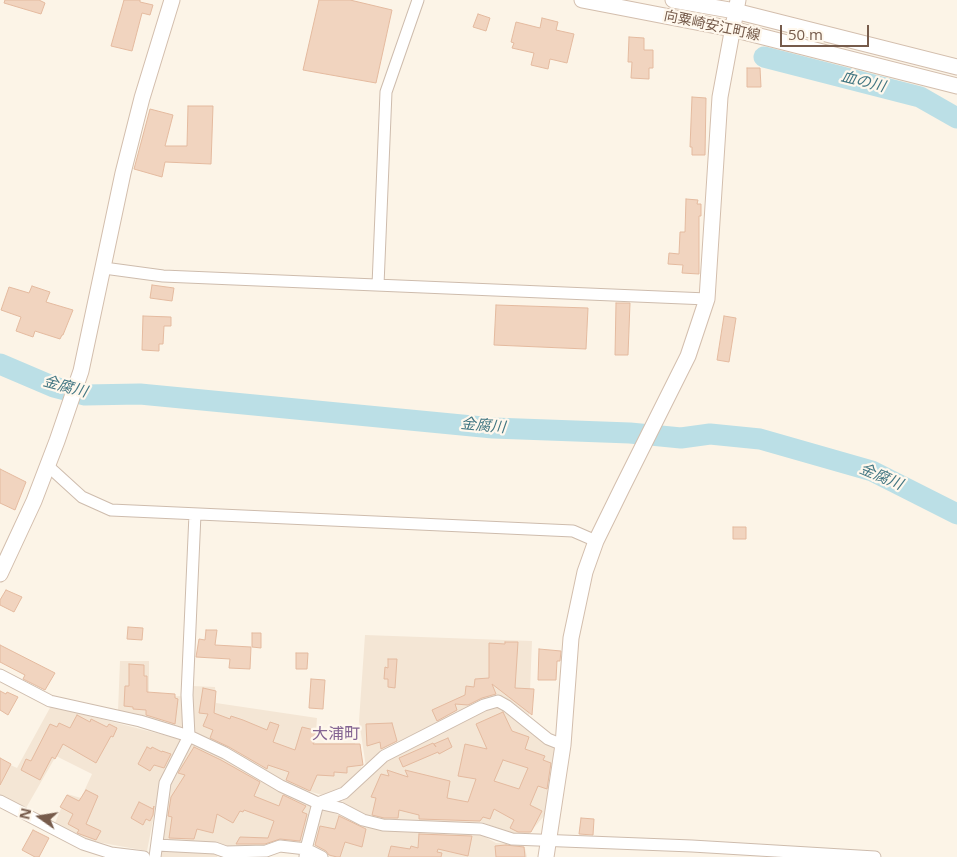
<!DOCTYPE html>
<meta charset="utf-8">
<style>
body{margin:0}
#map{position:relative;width:957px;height:857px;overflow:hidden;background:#fcf4e7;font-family:"Open Sans",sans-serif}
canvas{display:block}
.north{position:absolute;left:15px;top:792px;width:50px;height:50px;-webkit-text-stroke:4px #fff8ed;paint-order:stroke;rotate:283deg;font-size:14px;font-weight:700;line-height:20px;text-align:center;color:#765b4b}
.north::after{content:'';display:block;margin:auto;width:18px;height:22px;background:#765b4b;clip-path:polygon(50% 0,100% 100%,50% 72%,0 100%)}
.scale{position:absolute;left:780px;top:25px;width:89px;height:22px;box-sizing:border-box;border:2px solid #765b4b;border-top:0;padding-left:6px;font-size:15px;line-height:18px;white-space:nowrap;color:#765b4b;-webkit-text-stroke:4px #fff8ed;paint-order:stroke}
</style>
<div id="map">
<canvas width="957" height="857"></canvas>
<div class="north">N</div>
<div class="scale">50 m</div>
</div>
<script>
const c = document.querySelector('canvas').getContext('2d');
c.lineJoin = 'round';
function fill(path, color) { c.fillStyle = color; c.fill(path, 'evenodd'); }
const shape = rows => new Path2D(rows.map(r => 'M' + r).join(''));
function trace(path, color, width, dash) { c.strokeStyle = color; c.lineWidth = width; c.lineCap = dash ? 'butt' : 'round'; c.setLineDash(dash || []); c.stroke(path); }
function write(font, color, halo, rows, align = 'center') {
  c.font = font + ' "Open Sans","Noto Sans JP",sans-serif'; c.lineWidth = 4.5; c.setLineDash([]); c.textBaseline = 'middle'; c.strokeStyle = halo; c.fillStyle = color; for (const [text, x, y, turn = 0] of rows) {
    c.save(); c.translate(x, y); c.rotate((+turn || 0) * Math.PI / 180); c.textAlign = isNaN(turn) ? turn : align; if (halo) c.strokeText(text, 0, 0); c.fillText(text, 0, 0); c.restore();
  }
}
fill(shape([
 [365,635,532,641,529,715,503,696,482,700,381,750,366,767,359,721],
 [120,661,149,661,149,697,185,696,186,731,118,711],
 [192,686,215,687,216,703,317,718,315,743,355,743,362,769,341,790,322,795,281,783,192,732],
 [51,706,183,740,160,784,147,851,86,840,55,823,67,794,81,798,92,774,56,756,26,808,0,795,0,760,17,768],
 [501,706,558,747,550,809,527,836,512,833,481,822,384,822,366,816,343,803,342,799,388,758,490,708],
 [192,739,314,807,304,845,231,849,165,843,161,837,168,784],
 [322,809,350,819,478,833,496,843,524,844,527,857,331,857,314,847],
 [160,850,219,853,217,857,159,857]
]), '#f4e6d5');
trace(shape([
 [764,57,920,97,957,118],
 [0,364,54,387,85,395,140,394,493,428,630,433,681,438,710,434,760,439,872,471,957,514]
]), '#bbdfe6', 21);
const building = shape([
 [5,0,39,0,45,3,41,14,4,3,5,0],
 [124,0,140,0,140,2,153,5,150,15,142,13,132,51,111,46,124,0],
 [319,0,350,0,392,10,376,83,303,70,319,0],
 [478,14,490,18,486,31,473,27,478,14],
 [542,18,558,22,556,30,574,34,567,63,550,59,548,69,531,65,534,53,512,48,514,43,511,42,516,22,540,28,542,18],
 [629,37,644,38,644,50,653,50,653,68,649,68,649,79,631,78,632,62,628,62,629,37],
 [747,68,760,68,761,87,747,87,747,68],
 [692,97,706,98,705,155,692,155,692,147,690,147,692,97],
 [188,106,213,106,211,164,165,162,162,177,134,169,150,109,173,115,165,146,187,146,188,106],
 [686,199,698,200,697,204,701,204,701,216,699,216,699,274,682,273,683,265,668,264,669,253,679,254,680,232,685,232,686,199],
 [152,285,174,288,172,301,150,298,152,285],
 [32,286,50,292,46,302,73,310,63,335,62,335,60,339,35,331,33,337,16,331,21,317,1,310,9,287,29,293,32,286],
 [616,303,630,303,628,355,615,355,616,303],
 [496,305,588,308,586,349,494,345,496,305],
 [143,316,171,317,171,326,164,326,163,344,159,344,159,351,142,350,143,316],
 [724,316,736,318,729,362,717,360,724,316],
 [0,469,26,482,15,510,0,503,0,469],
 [733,527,746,527,746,539,733,539,733,527],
 [6,590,22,597,14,612,0,605,0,600,6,590],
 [128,627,143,628,142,640,127,639,128,627],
 [206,630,217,630,215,645,251,647,250,669,229,668,230,659,196,657,199,639,205,640,206,630],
 [252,633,261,633,261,648,252,647,252,633],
 [505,642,518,642,515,688,534,689,532,715,492,684,496,694,482,698,468,705,455,704,457,710,437,721,432,710,465,695,466,686,474,687,475,679,489,678,489,643,505,644,505,642],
 [0,645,55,673,45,690,23,679,25,675,0,662,0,645],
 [539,649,561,651,560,661,557,661,556,680,538,680,539,649],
 [296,653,308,653,307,669,296,669,296,653],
 [388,659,397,659,395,688,388,687,388,679,384,679,385,667,388,668,388,659],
 [129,664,144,665,144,676,147,676,147,692,175,694,175,698,178,699,175,724,146,715,146,710,133,709,133,707,124,706,125,686,129,686,129,664],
 [311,679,325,680,323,709,309,708,311,679],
 [203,688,216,691,214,713,230,719,231,716,243,720,267,730,270,722,279,725,273,742,295,750,302,727,314,730,313,733,317,734,313,744,360,744,363,765,347,767,347,773,334,772,334,776,317,775,310,791,286,780,289,772,268,765,267,769,229,747,210,738,213,730,203,726,208,714,199,713,203,688],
 [0,691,6,694,7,692,18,697,8,715,0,710,0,691],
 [503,712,512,731,529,737,525,749,545,756,543,760,551,763,547,789,538,786,530,805,542,811,531,832,518,832,510,828,514,820,494,809,490,819,483,817,480,821,419,819,419,815,399,810,398,818,384,818,372,815,376,798,371,797,381,774,389,776,387,770,408,777,405,770,450,781,447,798,468,802,476,779,458,776,465,744,487,749,476,724,503,712],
 [503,760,528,768,519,789,494,781,503,760],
 [77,715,90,722,91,719,107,727,109,724,117,728,113,737,111,736,96,763,63,744,55,759,52,757,40,780,21,770,26,759,31,761,50,724,57,727,59,723,70,728,77,715],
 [392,723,397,741,381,749,380,742,367,746,366,724,392,723],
 [448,738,452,747,439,754,438,752,403,767,399,758,433,743,436,747,434,744,448,738],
 [147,747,151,749,152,747,162,752,162,751,171,754,164,768,154,765,150,771,138,764,147,747],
 [194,747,221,760,260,782,254,796,279,806,283,795,306,806,302,812,307,814,300,841,280,839,265,844,236,844,240,837,268,838,274,821,244,810,243,812,240,811,233,823,217,814,213,833,197,829,194,839,169,838,172,817,168,816,171,797,185,775,178,773,194,747],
 [0,758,11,764,0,785,0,758],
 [86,790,98,796,86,824,101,831,96,840,77,833,79,830,68,824,73,814,60,807,67,795,79,801,86,790],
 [139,802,153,809,154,806,153,815,150,821,146,819,143,825,131,818,139,802],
 [339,816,366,829,362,847,345,842,340,857,337,857,329,855,326,851,315,845,320,826,335,829,339,816],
 [581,818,594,819,593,835,579,834,581,818],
 [33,830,49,838,39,857,35,857,22,850,33,830],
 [419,834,472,836,468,856,438,849,437,852,442,853,441,857,388,857,391,846,410,849,411,846,418,848,419,834],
 [506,845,524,847,525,857,496,857,495,846,506,845]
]);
fill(building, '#f1d4bf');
trace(building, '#e4ba9f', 1);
const street = shape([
 [104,268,163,276,707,299],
 [378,285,386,92,418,0],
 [48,466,82,497,111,510,573,531,596,541],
 [0,675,50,701,140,721,189,736,225,753,281,786,318,803,340,808,363,820,383,825,481,829,512,839,692,846,875,857],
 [0,801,83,844,111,853,144,857],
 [157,845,215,848,226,852,266,851,280,846,306,849,318,803,344,793,384,756,484,705,498,701,507,706,548,739,563,745],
 [155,857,165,783,189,736,187,695,195,514],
 [305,857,306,849,322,857]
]);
const secondary = shape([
 [582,0,732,29,957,86],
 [673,0,735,11,957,67],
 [0,574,34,501,57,441,81,371,123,173,142,98,172,0],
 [546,857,563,745,571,638,585,572,596,541,622,488,688,356,707,299,720,97,738,0]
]);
trace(street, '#cebcad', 13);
trace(secondary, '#d3bead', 17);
trace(street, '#fff', 11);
trace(secondary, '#fff', 15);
write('14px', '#765b4b', '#fff8ed', [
 ["向粟崎安江町線",712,26,12]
]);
write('italic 15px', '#427682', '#fff8ed', [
 ["血の川",863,82,14],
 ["金腐川",65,387,15],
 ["金腐川",483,426,5],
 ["金腐川",881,477,23]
]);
write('16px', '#836392', '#fff8ed', [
 ["大浦町",336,734]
]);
</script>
